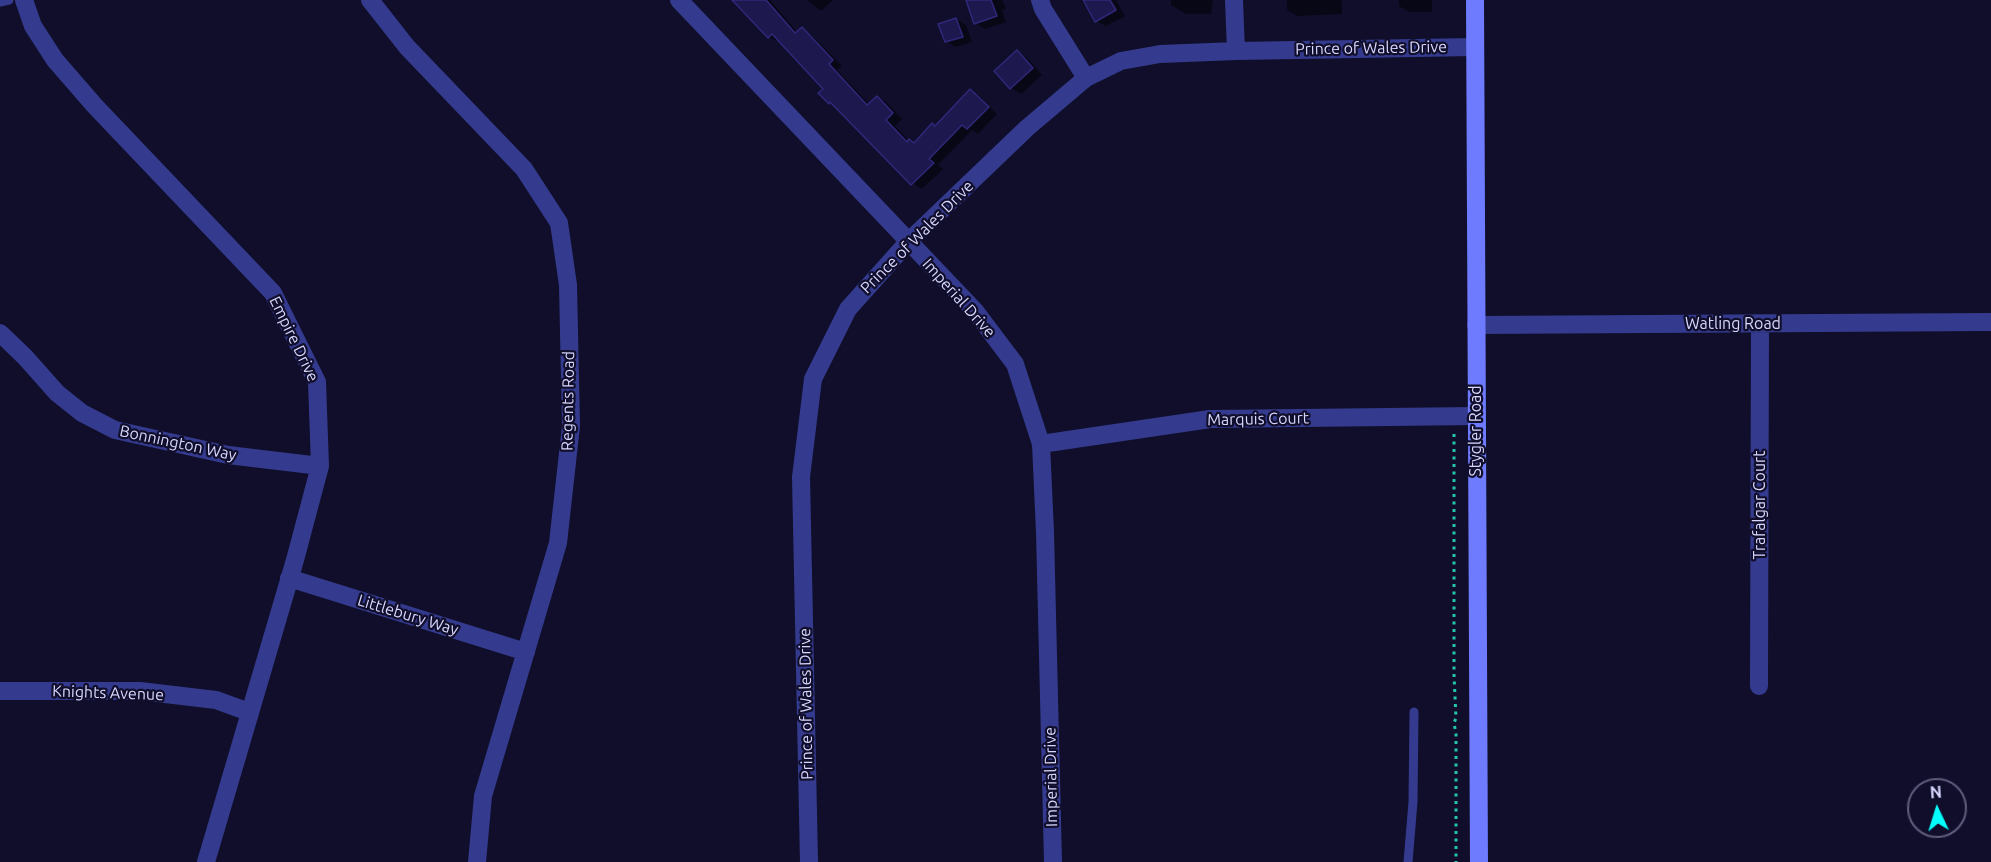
<!DOCTYPE html>
<style>
body{margin:0}
#map{position:relative;width:1991px;height:862px;overflow:hidden;background:#100e2a;font-family:Ubuntu,sans-serif}
canvas{display:block}
.north{position:absolute;left:1907px;top:778px;width:60px;height:60px;box-sizing:border-box;background:#100e2a;border:2px solid #605e7f;border-radius:50%;rotate:356deg;font-size:16px;font-weight:700;line-height:24px;text-align:center;color:#d7d7ff}
.north::after{content:'';display:block;margin:auto;width:21px;height:27px;background:#03fffc;clip-path:polygon(50% 0,100% 100%,50% 72%,0 100%)}
</style>
<div id="map">
<canvas width="1991" height="862"></canvas>
<div class="north">N</div>
</div>
<script>
const c = document.querySelector('canvas').getContext('2d');
c.lineJoin = 'round';
function fill(path, color) { c.fillStyle = color; c.fill(path, 'evenodd'); }
const shape = rows => new Path2D(rows.map(r => 'M' + r).join(''));
function trace(path, color, width, dash) { c.strokeStyle = color; c.lineWidth = width; c.lineCap = dash ? 'butt' : 'round'; c.setLineDash(dash || []); c.stroke(path); }
function write(font, color, halo, rows, align = 'center') {
  c.font = font + ' Ubuntu,sans-serif'; c.lineWidth = 4.5; c.setLineDash([]); c.textBaseline = 'middle'; c.strokeStyle = halo; c.fillStyle = color; for (const [text, x, y, turn = 0] of rows) {
    c.save(); c.translate(x, y); c.rotate((+turn || 0) * Math.PI / 180); c.textAlign = isNaN(turn) ? turn : align; if (halo) c.strokeText(text, 0, 0); c.fillText(text, 0, 0); c.restore();
  }
}
fill(shape([
 [732,0,770,0,798,33,802,29,811,35,842,66,837,70,870,105,877,97,887,103,902,119,895,126,909,141,915,144,970,91,980,97,997,114,978,134,972,130,938,165,943,169,922,189,912,183,836,106,830,103,825,89,781,41,779,42,769,37],
 [807,0,833,0,821,11],
 [967,0,1002,0,1006,9,1002,10,1006,22,985,29,975,23],
 [1081,0,1116,0,1125,16,1106,26,1096,21],
 [1171,0,1213,0,1211,14,1186,14,1171,5],
 [1287,0,1342,0,1342,14,1297,16,1287,10],
 [1399,0,1432,0,1432,12,1409,12,1399,6],
 [956,19,966,25,972,42,956,47,946,41],
 [1017,52,1027,58,1042,75,1021,94,1011,88,997,71]
]), '#0007');
const building = shape([
 [732,0,766,0,795,33,802,27,833,60,829,64,867,105,877,96,893,113,886,120,907,142,909,139,914,143,932,123,935,126,970,89,989,107,967,129,962,125,929,159,934,163,911,185,830,102,829,104,818,93,823,89,772,34,768,38,732,0],
 [966,0,991,0,997,16,974,24,966,0],
 [1083,0,1110,0,1116,10,1095,22,1083,0],
 [956,18,963,37,945,42,938,24,956,18],
 [1017,50,1033,68,1010,89,994,71,1017,50]
]);
fill(building, '#1d184d');
trace(building, '#2f287b', 1.5);
trace(shape([
 [1454,434,1454,675,1456,718,1454,723,1456,734,1456,862]
]), '#24c6aa', 3, [3, 4.5]);
trace(shape([
 [0,2,9,0],
 [1408,862,1413,802,1414,712]
]), '#343b8e', 9);
trace(shape([
 [24,0,33,26,55,60,94,105,273,293,317,382,320,466,295,560,206,862],
 [370,0,407,47,524,169,559,223,568,285,571,426,558,543,483,796,477,862],
 [679,0,975,311,1015,364,1041,444,1045,532,1053,862],
 [1040,0,1043,9,1086,78],
 [1234,0,1236,51],
 [1476,325,1991,322],
 [0,333,25,357,57,393,82,413,115,430,228,455,320,466],
 [1041,444,1210,419,1476,416],
 [289,578,526,652],
 [1759,686,1760,324],
 [0,691,140,691,216,700,249,712],
 [809,862,801,477,813,379,848,309,908,242,1027,128,1086,78,1121,61,1160,54,1236,51,1475,47]
]), '#343b8e', 18);
trace(shape([
 [1475,0,1479,862]
]), '#6e7bff', 18);
write('16px', '#d7d7ff', '#100e2a', [
 ["Prince of Wales Drive",1371,48,-1],
 ["Prince of Wales Drive",917,237,-45],
 ["Imperial Drive",959,298,48],
 ["Watling Road",1733,324],
 ["Empire Drive",294,339,64],
 ["Regents Road",568,401,-89],
 ["Marquis Court",1258,419,-1],
 ["Stygler Road",1476,431,-90],
 ["Bonnington Way",178,443,12],
 ["Trafalgar Court",1760,505,-90],
 ["Littlebury Way",408,615,17],
 ["Knights Avenue",108,693,2],
 ["Prince of Wales Drive",806,704,-91],
 ["Imperial Drive",1051,777,-91]
]);
</script>
